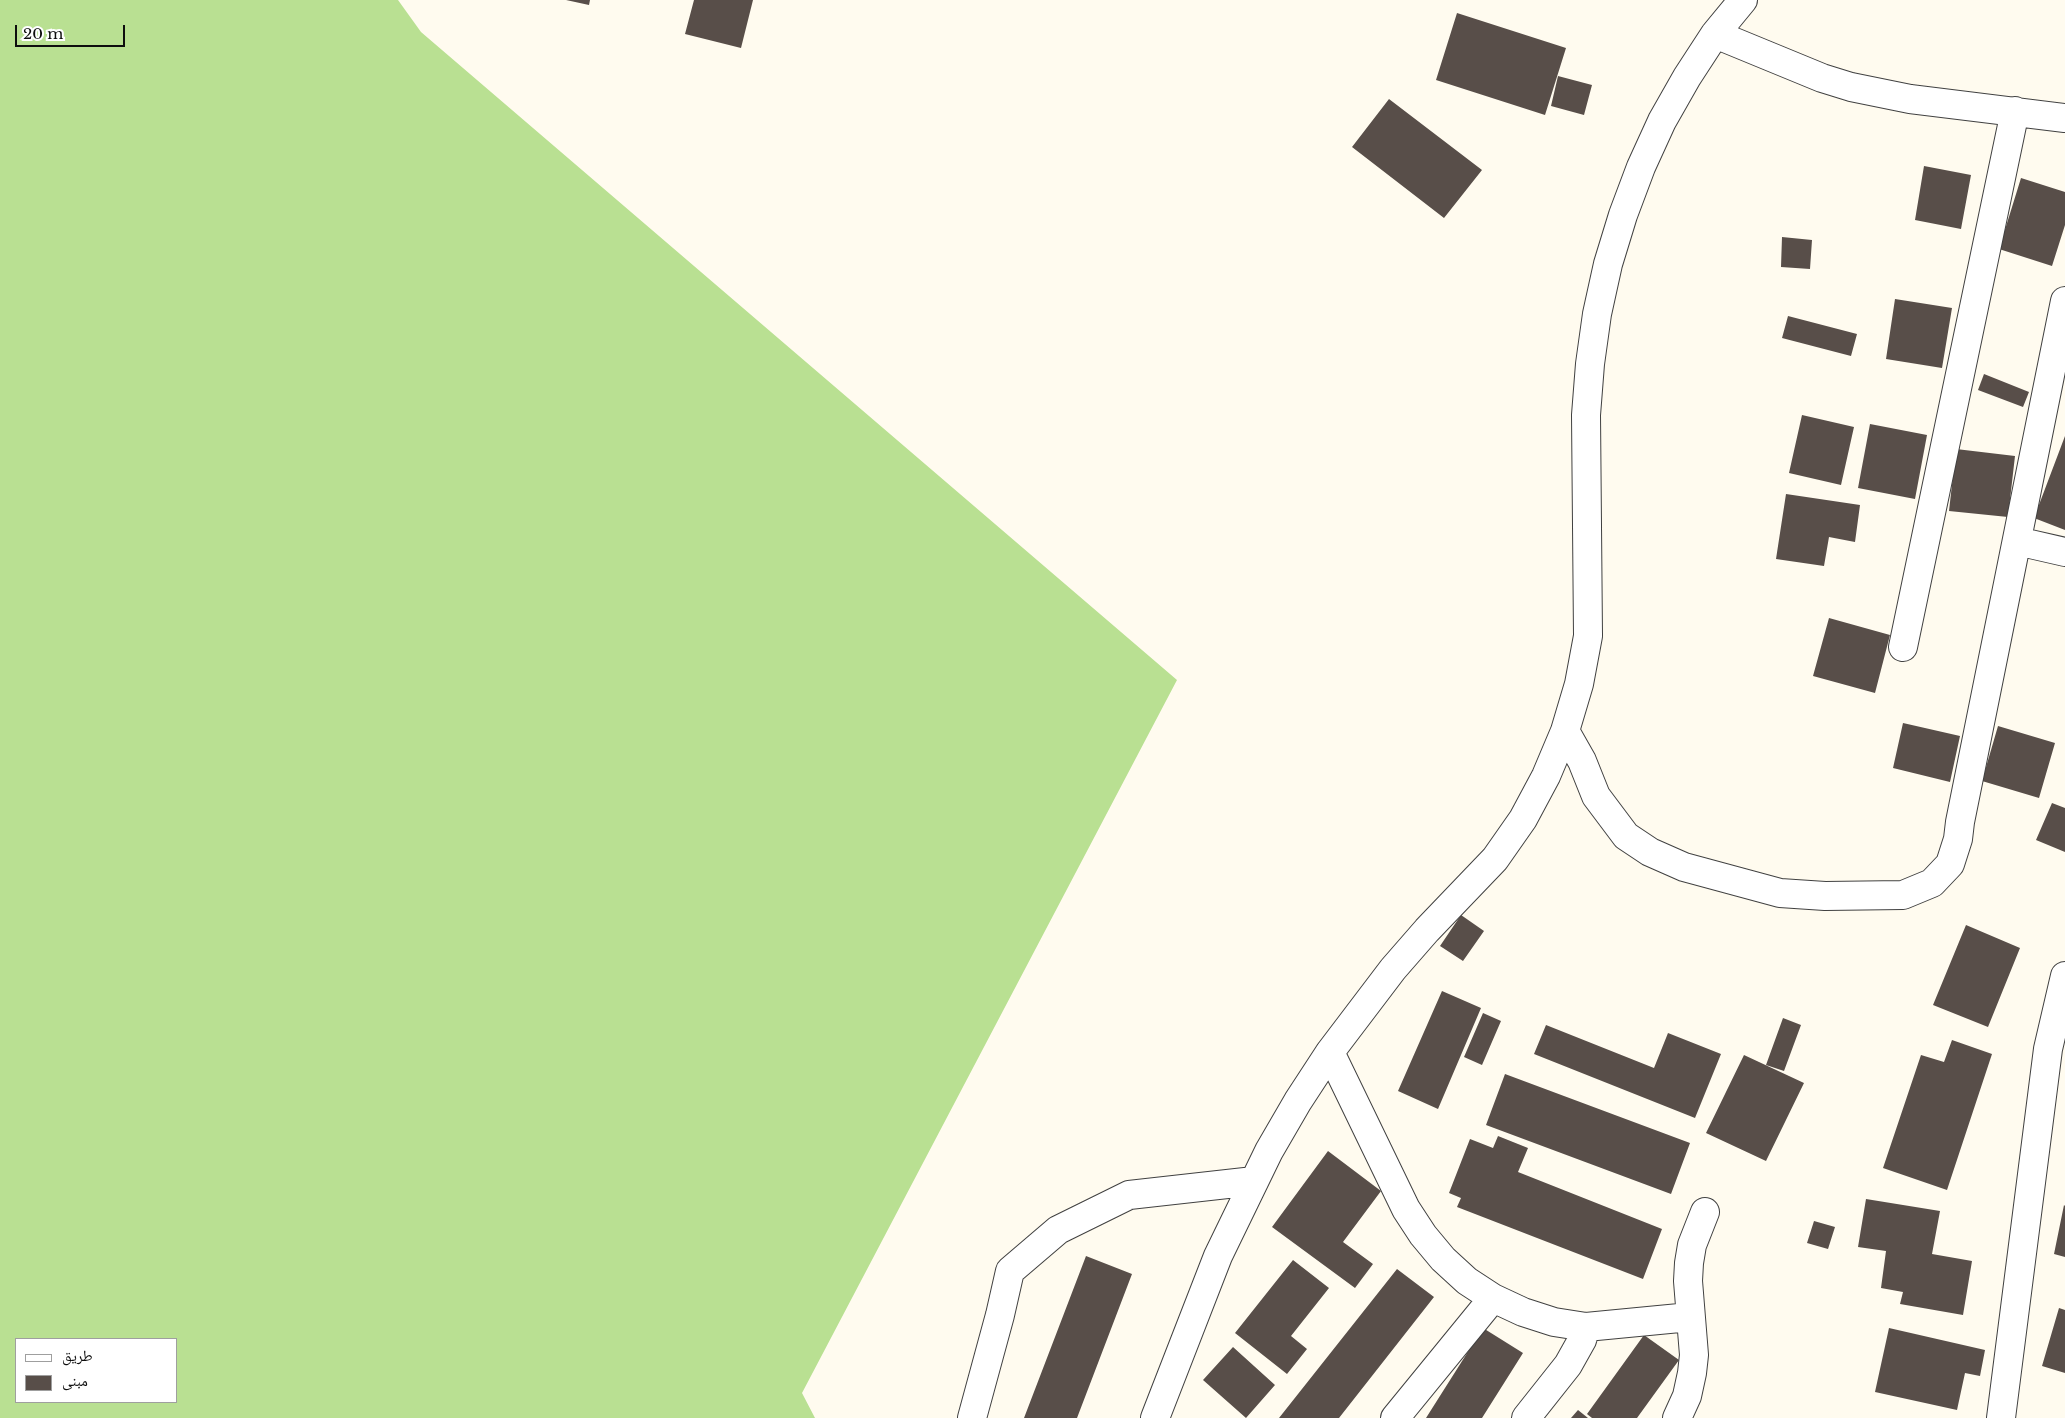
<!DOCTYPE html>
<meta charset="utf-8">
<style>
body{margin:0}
#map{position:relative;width:2065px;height:1418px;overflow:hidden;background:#fffbef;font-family:"Libre Baskerville","Noto Naskh Arabic",serif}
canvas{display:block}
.legend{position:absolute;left:15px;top:1338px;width:162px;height:65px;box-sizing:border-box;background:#fff;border:1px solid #9f9f9f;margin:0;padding:6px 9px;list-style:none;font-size:15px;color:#0e0e0e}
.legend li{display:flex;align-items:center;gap:10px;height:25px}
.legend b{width:25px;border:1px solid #9f9f9f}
.scale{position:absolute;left:15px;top:25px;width:110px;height:22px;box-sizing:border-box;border:2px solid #0e0e0e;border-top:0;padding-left:6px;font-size:15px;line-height:18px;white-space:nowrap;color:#0e0e0e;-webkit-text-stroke:4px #fff;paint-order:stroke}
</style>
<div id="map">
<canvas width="2065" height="1418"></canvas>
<ul class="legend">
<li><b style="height:6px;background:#fff"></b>طريق</li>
<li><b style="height:14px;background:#584e49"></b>مبنى</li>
</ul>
<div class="scale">20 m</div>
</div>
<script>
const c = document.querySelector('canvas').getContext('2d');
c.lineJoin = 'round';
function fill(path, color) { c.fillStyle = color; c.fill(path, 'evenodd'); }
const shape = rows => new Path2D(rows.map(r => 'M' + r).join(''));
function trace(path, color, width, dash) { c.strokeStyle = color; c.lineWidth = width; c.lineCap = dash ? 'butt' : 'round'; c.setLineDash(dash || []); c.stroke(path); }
fill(shape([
 [0,0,398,0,421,32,1177,680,802,1393,815,1418,0,1418],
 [16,1339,176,1339,176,1402,16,1402]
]), '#b9e092');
fill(shape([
 [566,0,590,0,589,5],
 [694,0,753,0,741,48,685,34],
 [1457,13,1566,48,1545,115,1436,80],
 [1558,76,1592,85,1584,115,1551,106],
 [1389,99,1482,170,1444,218,1352,147],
 [1924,166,1971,175,1961,229,1915,220],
 [2021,178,2065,192,2065,225,2052,266,1999,249],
 [1782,237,1812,240,1810,269,1781,267],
 [1895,299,1952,308,1942,368,1886,359],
 [1788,316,1857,334,1851,356,1782,338],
 [1984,374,2029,392,2023,407,1978,390],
 [1802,415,1854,427,1841,485,1789,473],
 [1870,424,1927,435,1915,499,1858,488],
 [2065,436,2065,530,2034,518],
 [1956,449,2015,456,2008,517,1949,511],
 [1786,494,1860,505,1855,542,1829,537,1824,566,1776,559],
 [1829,618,1890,635,1875,693,1813,676],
 [1903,723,1960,736,1950,782,1893,768],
 [1998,726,2055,743,2039,798,1982,781],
 [2052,803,2065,808,2065,852,2036,840],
 [1461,915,1484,931,1463,961,1440,946],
 [1966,925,2020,948,1988,1027,1933,1005],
 [1442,991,1481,1008,1438,1109,1398,1091],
 [1483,1013,1501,1021,1482,1065,1464,1057],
 [1783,1018,1801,1025,1784,1071,1766,1065],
 [1546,1025,1654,1068,1668,1033,1721,1054,1695,1118,1534,1054],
 [1952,1040,1992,1054,1947,1190,1883,1168,1921,1055,1944,1062],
 [1744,1055,1804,1083,1766,1161,1706,1133],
 [1505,1074,1690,1143,1671,1194,1486,1125],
 [1498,1136,1528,1148,1518,1172,1662,1229,1643,1279,1457,1207,1461,1198,1449,1193,1470,1139,1493,1148],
 [1328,1151,1381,1191,1343,1242,1373,1264,1355,1288,1272,1227],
 [1866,1199,1940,1211,1932,1254,1972,1261,1963,1315,1900,1304,1903,1292,1881,1288,1886,1251,1858,1247],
 [2064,1205,2065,1206,2065,1257,2054,1254],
 [1814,1221,1835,1227,1828,1249,1807,1243],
 [1086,1256,1132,1274,1077,1418,1024,1418],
 [1293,1260,1329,1288,1291,1336,1307,1349,1287,1374,1235,1333],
 [1397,1269,1434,1297,1339,1418,1279,1418],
 [2059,1308,2065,1310,2065,1373,2042,1366],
 [1483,1328,1523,1353,1482,1418,1426,1418],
 [1889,1328,1985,1350,1980,1376,1965,1373,1957,1410,1875,1392],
 [1644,1335,1679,1360,1637,1418,1592,1418,1587,1414],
 [1233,1347,1275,1385,1246,1418,1203,1380],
 [1578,1410,1588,1418,1571,1418]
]), '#584e49');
const minor = shape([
 [1715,34,1822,78,1851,87,1910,99,2065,118],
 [2017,541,2065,552],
 [1903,647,2015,111],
 [1565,731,1582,761,1596,796,1626,836,1650,852,1684,867,1780,893,1825,896,1903,895,1932,883,1950,864,1958,839,1960,822,2065,301],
 [1330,1052,1406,1209,1423,1235,1443,1259,1467,1281,1493,1298,1523,1312,1554,1322,1586,1327,1690,1317],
 [972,1418,1000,1315,1010,1271,1058,1230,1129,1195,1254,1181],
 [1155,1418,1218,1256,1269,1151,1298,1101,1330,1052,1393,969,1427,930,1495,859,1523,819,1546,776,1565,731,1579,684,1588,636,1586,415,1590,364,1597,314,1608,264,1623,215,1641,167,1662,121,1687,77,1715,34,1743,0],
 [1395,1418,1493,1298],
 [1526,1418,1568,1365,1582,1340,1586,1327],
 [1677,1418,1687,1396,1692,1373,1694,1355,1688,1281,1689,1263,1692,1245,1705,1212],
 [2001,1418,2048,1049,2065,976]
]);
trace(minor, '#414141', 30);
trace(minor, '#fff', 28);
</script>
